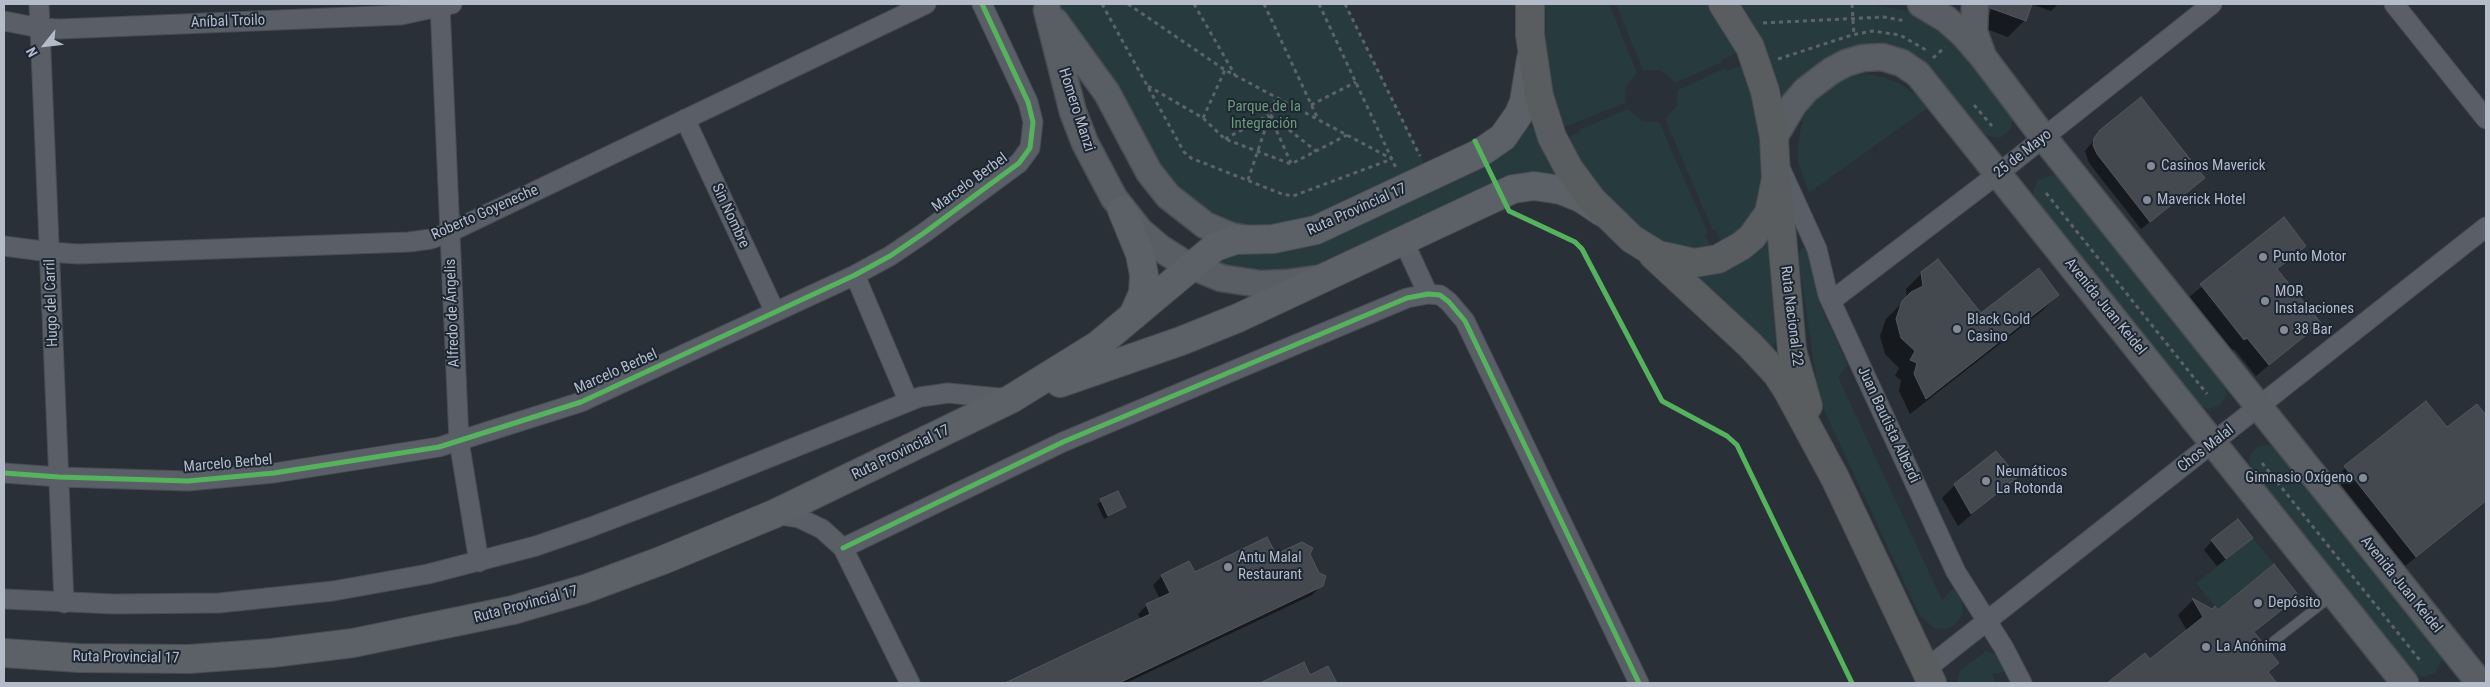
<!DOCTYPE html>
<meta charset="utf-8">
<style>
body{margin:0}
#map{position:relative;width:2490px;height:687px;overflow:hidden;background:#2a3038;font-family:"Roboto Condensed",sans-serif}
canvas{display:block}
.frame{position:absolute;inset:0;border:5px solid #b4bcc9;pointer-events:none}
.north{position:absolute;left:20px;top:20px;width:50px;height:50px;-webkit-text-stroke:4px #1d2633;paint-order:stroke;rotate:241deg;font-size:14px;font-weight:700;line-height:20px;text-align:center;color:#b4bcc9}
.north::after{content:'';display:block;margin:auto;width:18px;height:22px;background:#b4bcc9;clip-path:polygon(50% 0,100% 100%,50% 72%,0 100%)}
</style>
<div id="map">
<canvas width="2490" height="687"></canvas>
<div class="frame"></div>
<div class="north">N</div>
</div>
<script>
const c = document.querySelector('canvas').getContext('2d');
c.lineJoin = 'round';
function fill(path, color) { c.fillStyle = color; c.fill(path, 'evenodd'); }
const shape = rows => new Path2D(rows.map(r => 'M' + r).join(''));
function trace(path, color, width, dash) { c.strokeStyle = color; c.lineWidth = width; c.lineCap = dash ? 'butt' : 'round'; c.setLineDash(dash || []); c.stroke(path); }
function write(font, color, halo, rows, align = 'center') {
  c.font = font + ' "Roboto Condensed",sans-serif'; c.lineWidth = 4; c.setLineDash([]); c.textBaseline = 'middle'; c.strokeStyle = halo; c.fillStyle = color; for (const [text, x, y, turn = 0] of rows) {
    c.save(); c.translate(x, y); c.rotate((+turn || 0) * Math.PI / 180); c.textAlign = isNaN(turn) ? turn : align; if (halo) c.strokeText(text, 0, 0); c.fillText(text, 0, 0); c.restore();
  }
}
fill(shape([
 [1059,4,1345,4,1427,169,1334,214,1276,229,1227,224,1180,196,1077,39],
 [1542,4,1609,4,1637,73,1626,86,1625,103,1562,128,1551,98,1540,25],
 [1616,4,1708,4,1737,53,1722,60,1722,62,1675,83,1670,77,1660,70,1643,70],
 [1739,4,1868,4,1915,12,1953,40,2013,118,2011,129,2000,138,1985,135,1920,59,1899,47,1885,44,1863,44,1846,50,1783,99,1768,53],
 [1742,65,1751,86,1767,163,1757,214,1723,248,1716,230,1713,231,1665,119,1677,105,1678,90,1725,68,1727,71],
 [1866,74,1883,77,1900,84,1916,95,1927,108,1809,193,1798,162,1798,145,1803,117,1817,97,1836,83,1849,77],
 [1628,109,1642,121,1659,122,1708,233,1705,235,1713,252,1705,254,1654,241,1611,203,1587,172,1567,138,1580,132,1579,130],
 [1531,126,1536,129,1558,176,1339,260,1312,268,1278,273,1223,269,1211,260],
 [2052,175,2060,178,2225,384,2226,395,2220,405,2209,409,2199,405,2034,198,2033,191,2038,180],
 [1770,229,1776,342,1771,349,1693,276],
 [1802,248,1807,249,1809,253,1820,305,1848,365,1838,377,1942,600,1954,588,1961,600,1963,614,1953,627,1946,629,1934,628,1919,614,1825,412,1817,385,1798,255],
 [2265,445,2276,447,2439,649,2442,660,2435,673,2424,677,2414,674,2252,471,2249,460,2252,453,2258,447],
 [2253,538,2274,564,2218,610,2196,583],
 [1986,651,1995,654,2004,672,1992,674,1996,683,1958,683,1958,675,1962,669]
]), '#273a3e');
fill(shape([
 [1993,4,2031,4,2025,20,2008,37,1984,28],
 [2031,4,2058,4,2051,11],
 [2101,131,2204,178,2141,229,2089,163,2085,151],
 [2284,219,2304,245,2276,271,2319,323,2256,376,2234,349,2231,352,2188,298],
 [1922,273,1981,315,2058,295,2042,311,1910,414,1899,391,1901,380,1895,376,1899,368,1885,354,1880,336,1886,319,1907,298,1906,289],
 [2426,403,2447,429,2477,405,2486,417,2486,502,2405,566,2335,477],
 [2016,477,1958,526,1942,498,1955,485],
 [1117,492,1125,507,1104,519,1097,504],
 [2212,541,2243,546,2217,566,2204,550],
 [1309,554,1322,585,1312,595,1126,683,1017,683,1024,676,1141,620,1138,614,1147,605,1160,599,1153,585,1162,576,1194,574,1275,556],
 [2297,596,2254,633,2278,663,2267,674,2275,683,2109,683,2144,655,2149,661,2187,631,2178,615,2193,600,2217,611],
 [1303,664,1310,677,1328,668,1336,683,1263,683]
]), '#0007');
const building = shape([
 [1990,4,2032,4,2026,21,1990,8,1990,4],
 [2141,97,2205,178,2150,222,2097,154,2093,145,2094,138,2100,130,2141,97],
 [2284,217,2306,246,2277,269,2321,323,2269,365,2247,338,2244,340,2200,284,2284,217],
 [1938,259,1981,313,2039,268,2059,295,1926,399,1914,374,1917,363,1910,360,1915,351,1901,338,1896,319,1902,301,1911,292,1923,286,1921,272,1938,259],
 [2426,401,2447,427,2477,404,2486,415,2486,501,2416,557,2344,466,2426,401],
 [1996,451,2018,477,1971,514,1954,484,1996,451],
 [1118,491,1126,507,1108,516,1100,499,1118,491],
 [2238,519,2253,538,2226,559,2211,540,2238,519],
 [1267,537,1276,554,1302,542,1313,548,1310,554,1319,573,1326,576,1323,586,1119,683,1005,683,1150,614,1146,604,1170,593,1161,575,1189,561,1195,572,1267,537],
 [2274,564,2299,596,2254,632,2279,663,2268,672,2277,683,2107,683,2145,653,2150,659,2203,617,2192,598,2212,609,2215,606,2218,610,2274,564],
 [1304,662,1310,675,1328,666,1337,683,1260,683,1304,662]
]);
fill(building, '#444950');
trace(building, '#52575f', 1);
const lane = shape([
 [2274,641,2333,595]
]);
const street = shape([
 [39,4,64,603],
 [440,4,459,441,479,562],
 [2394,4,2486,119],
 [4,21,40,28,60,29,401,15,452,4],
 [685,119,775,312],
 [1781,170,1817,249,1828,295,1956,572,2004,648,2022,683],
 [1403,240,1428,294],
 [4,246,50,252,78,254,409,242,431,239,450,232,926,4],
 [855,275,908,400],
 [1831,301,1999,173,2212,4],
 [4,473,59,477,188,481,274,473,439,447,581,402,855,275,890,256,924,233,1019,163,1030,148,1033,122,1028,102,982,4],
 [774,514,799,518,822,529,843,548,910,683],
 [843,548,1063,442,1407,298,1428,294,1440,295,1449,302,1465,321,1639,683],
 [4,599,114,604,219,603,333,591,428,574,536,546,591,527,706,483,920,397,948,393,1010,399],
 [1926,669,2486,227]
]);
const secondary = shape([
 [1921,4,1946,19,1964,35,1983,57,2044,138,2480,683],
 [1975,4,1974,32,1982,54],
 [1047,10,1073,112,1085,143,1114,198,1140,231,1160,248,1182,262,1221,278,1260,284,1287,283,1315,279],
 [1055,21,1107,93,1149,172,1168,196,1205,225,1231,236,1247,239],
 [1774,137,1793,105,1806,90,1831,71,1846,63,1863,58,1882,57,1902,63,1918,74,2405,683]
]);
const primary = shape([
 [1122,210,1140,254,1144,275,1143,293,1133,316],
 [1060,383,1181,341,1238,318,1513,189,1534,186,1561,190,1581,198,1602,212],
 [4,653,78,658,189,659,272,653,353,643,513,610,585,589,663,560,774,514,1011,399,1098,345,1215,247,1235,240,1273,239,1316,230,1480,153,1503,137,1519,114,1524,102,1531,59]
]);
const highway = shape([
 [1530,4,1530,35,1539,96,1552,137,1569,169,1592,200,1632,239,1658,255,1694,263,1718,259,1741,246,1752,237,1769,213,1776,179,1774,137,1765,91,1750,47,1723,4],
 [1778,192,1792,350,1808,406],
 [1653,255,1750,345,1777,374,1788,391,1835,478,1932,683]
]);
trace(lane, '#484c53', 11);
trace(street, '#484c53', 21);
trace(secondary, '#484c53', 29);
trace(primary, '#484c55', 30);
trace(highway, '#474c53', 30);
trace(shape([
 [1102,4,1184,152,1191,158,1282,194,1293,196,1392,159],
 [1128,4,1225,70,1392,159],
 [1194,4,1235,75],
 [1264,4,1318,119],
 [1319,4,1396,168],
 [1345,4,1420,156],
 [1852,4,1854,36],
 [1763,23,1884,17,1906,21],
 [1933,58,1945,47],
 [1778,59,1852,35,1872,31,1900,35,1926,50],
 [1148,86,1203,118,1225,139,1291,164,1347,135],
 [1311,105,1356,82],
 [1974,105,1992,126],
 [1270,115,1316,151],
 [1270,116,1291,163],
 [1203,118,1225,70],
 [1225,139,1269,115],
 [1248,180,1276,97],
 [2046,193,2207,394],
 [2262,463,2422,663]
]), '#5d636a', 3, [4, 4]);
trace(lane, '#5a5e66', 9);
trace(street, '#5a5e66', 19);
trace(secondary, '#595d64', 26);
trace(primary, '#5c6168', 28);
trace(highway, '#5a5d60', 28);
trace(shape([
 [1475,141,1509,211,1575,242,1582,249,1662,401,1727,436,1737,445,1852,683],
 [4,473,59,477,188,481,274,473,439,447,581,402,855,275,890,256,924,233,1019,163,1030,148,1033,122,1028,102,982,4],
 [843,548,1063,442,1407,298,1428,294,1440,295,1449,302,1465,321,1639,683]
]), '#56b35d', 5);
for (const [x, y, r, color] of [
 [2151,166,5,"#848b96"],
 [2147,200,5,"#848b96"],
 [2263,257,5,"#848b96"],
 [2265,301,5,"#848b96"],
 [1957,329,5,"#848b96"],
 [2284,330,5,"#848b96"],
 [2363,478,5,"#848b96"],
 [1986,481,5,"#848b96"],
 [1228,567,5,"#848b96"],
 [2258,603,5,"#848b96"],
 [2206,647,5,"#848b96"]
]) { const dot = new Path2D(); dot.arc(x, y, r, 0, 2 * Math.PI); c.fillStyle = color; c.fill(dot); trace(dot, '#1d2633', 2); }
write('15px', '#b4bcc9', '#1d2633', [
 ["Aníbal Troilo",228,22,-2],
 ["Homero Manzi",1076,110,72],
 ["25 de Mayo",2023,154,-38],
 ["Marcelo Berbel",970,183,-36],
 ["Ruta Provincial 17",1357,210,-24],
 ["Roberto Goyeneche",485,213,-24],
 ["Sin Nombre",730,216,65],
 ["Hugo del Carril",52,303,-92],
 ["Avenida Juan Keidel",2105,307,51],
 ["Alfredo de Ángelis",453,313,-92],
 ["Ruta Nacional 22",1791,316,83],
 ["Marcelo Berbel",616,372,-24],
 ["Juan Bautista Alberdi",1888,425,65],
 ["Chos Malal",2206,449,-38],
 ["Ruta Provincial 17",901,453,-26],
 ["Marcelo Berbel",228,464,-5],
 ["Avenida Juan Keidel",2401,585,51],
 ["Ruta Provincial 17",526,605,-15],
 ["Ruta Provincial 17",126,658,1]
]);
write('15px', '#6b9a76', '#1d2633', [
 ["Parque de la",1264,107],
 ["Integración",1264,124]
]);
write('15px', '#b4bcc9', '#1d2633', [
 ["Casinos Maverick",2161,166],
 ["Maverick Hotel",2157,200],
 ["Punto Motor",2273,257],
 ["MOR",2275,292],
 ["Instalaciones",2275,309],
 ["Black Gold",1967,320],
 ["Casino",1967,337],
 ["38 Bar",2294,330],
 ["Neumáticos",1996,472],
 ["La Rotonda",1996,489],
 ["Gimnasio Oxígeno",2353,478,"right"],
 ["Antu Malal",1238,558],
 ["Restaurant",1238,575],
 ["Depósito",2268,603],
 ["La Anónima",2216,647]
], 'left');
</script>
